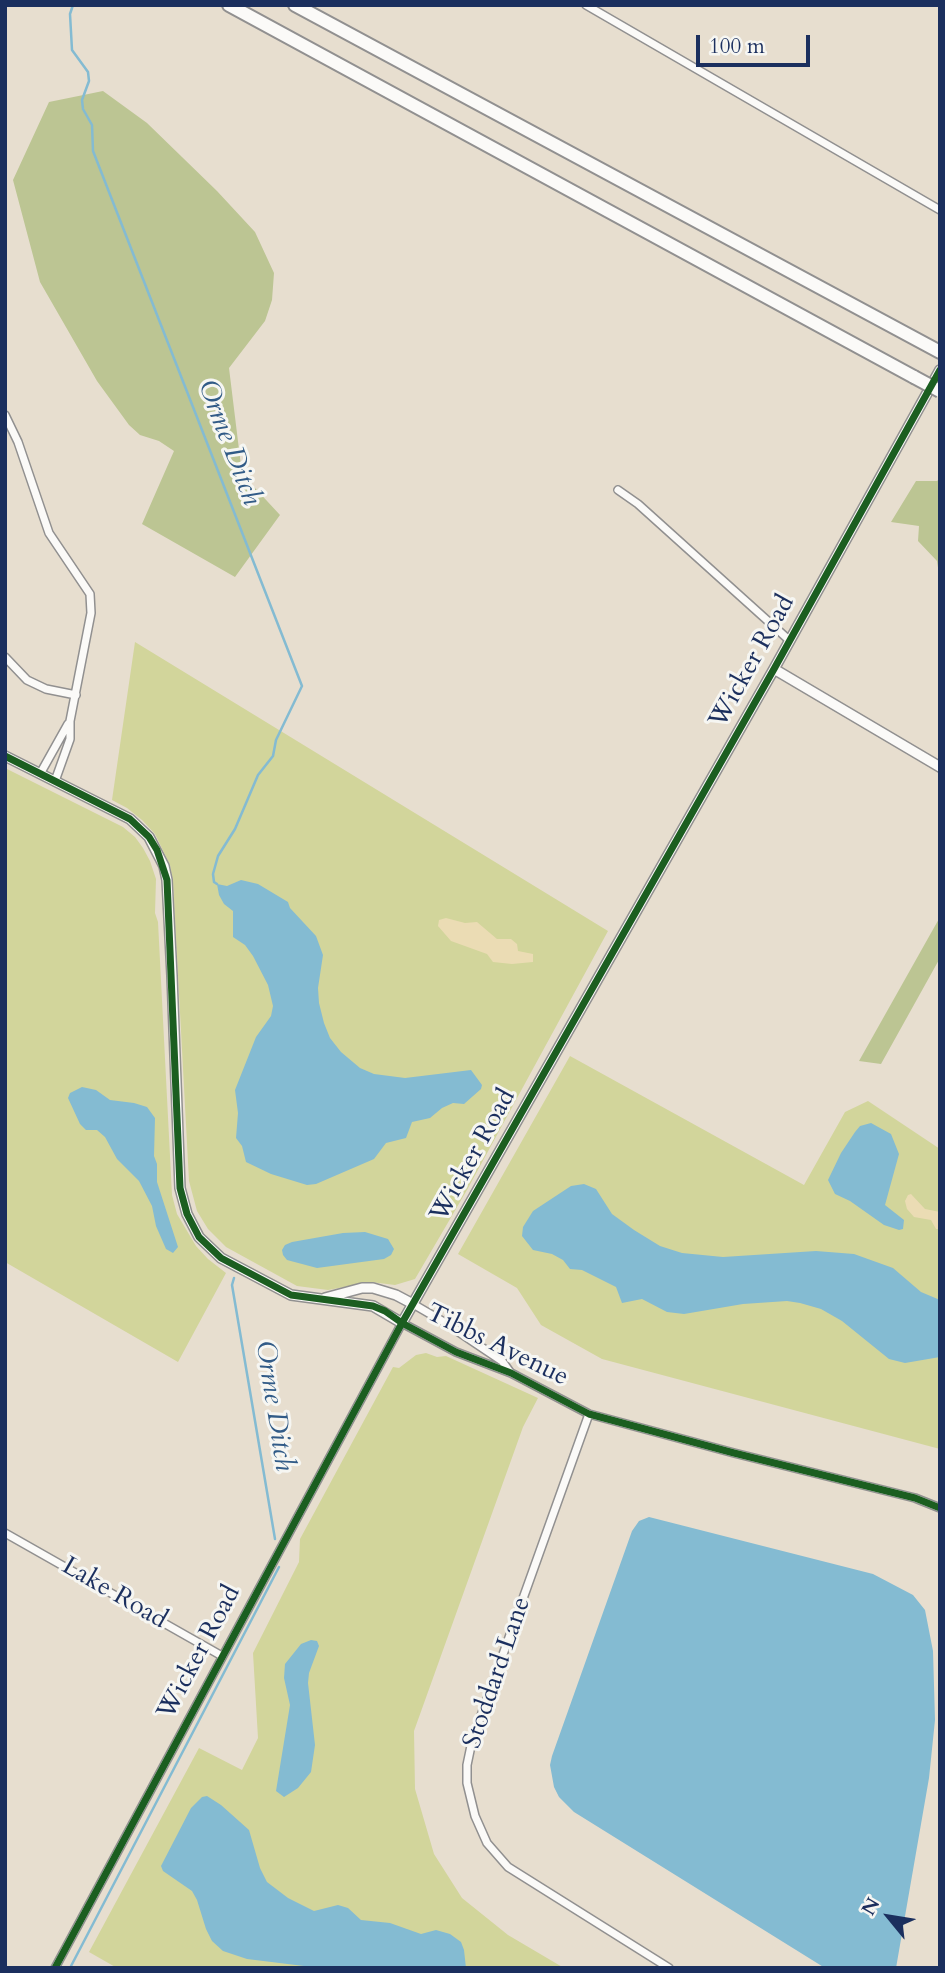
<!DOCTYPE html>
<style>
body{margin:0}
#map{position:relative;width:945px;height:1973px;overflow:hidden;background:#e7decf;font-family:Cardo,serif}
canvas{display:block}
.frame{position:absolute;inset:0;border:7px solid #1b2f5e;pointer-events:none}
.north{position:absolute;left:854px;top:1882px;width:70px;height:70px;-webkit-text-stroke:5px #f6f6f2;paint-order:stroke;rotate:300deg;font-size:19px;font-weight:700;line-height:28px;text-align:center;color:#1b2f5e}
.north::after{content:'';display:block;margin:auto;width:24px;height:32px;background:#1b2f5e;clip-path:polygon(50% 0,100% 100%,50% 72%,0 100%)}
.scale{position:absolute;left:696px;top:35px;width:114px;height:32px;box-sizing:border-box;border:4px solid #1b2f5e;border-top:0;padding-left:9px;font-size:21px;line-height:24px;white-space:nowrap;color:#1b2f5e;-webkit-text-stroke:5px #f6f6f2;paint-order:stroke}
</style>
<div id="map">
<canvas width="945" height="1973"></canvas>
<div class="frame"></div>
<div class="north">N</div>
<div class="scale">100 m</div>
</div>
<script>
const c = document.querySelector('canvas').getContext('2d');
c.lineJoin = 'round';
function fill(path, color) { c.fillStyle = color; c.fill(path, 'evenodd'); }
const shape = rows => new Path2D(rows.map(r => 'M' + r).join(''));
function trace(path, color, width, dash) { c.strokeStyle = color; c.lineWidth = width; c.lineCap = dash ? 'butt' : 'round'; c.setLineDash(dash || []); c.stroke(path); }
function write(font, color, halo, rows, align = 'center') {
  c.font = font + ' Cardo,serif'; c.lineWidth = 6; c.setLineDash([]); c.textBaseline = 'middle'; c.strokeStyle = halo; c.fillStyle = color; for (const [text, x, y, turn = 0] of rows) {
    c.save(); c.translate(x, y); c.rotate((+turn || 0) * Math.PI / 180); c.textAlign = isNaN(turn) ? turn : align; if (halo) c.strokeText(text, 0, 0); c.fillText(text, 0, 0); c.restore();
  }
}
fill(shape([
 [135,642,608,931,467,1190,415,1279,395,1285,371,1282,328,1290,297,1286,226,1247,208,1229,197,1211,189,1181,173,881,170,865,155,834,142,820,127,808,112,800],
 [5,768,123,827,135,837,143,848,150,861,156,879,155,913,158,922,172,1195,177,1214,196,1246,208,1259,226,1273,178,1362,5,1262],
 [570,1056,804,1185,845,1112,868,1101,940,1149,940,1449,602,1359,541,1325,517,1288,458,1254],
 [426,1353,437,1357,446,1356,538,1398,523,1427,414,1731,415,1789,434,1854,462,1898,508,1935,564,1968,117,1968,89,1952,199,1748,242,1770,258,1738,253,1653,299,1562,300,1539,393,1367,399,1368,416,1355]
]), '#d2d59b');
fill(shape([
 [103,91,147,123,217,191,255,232,274,273,272,300,265,321,229,368,242,474,280,515,235,577,142,524,174,451,159,441,140,435,129,425,97,381,40,282,13,180,49,102],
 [940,478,940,581,937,561,918,541,919,526,891,522,916,481,937,481],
 [940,917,940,958,881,1064,859,1061]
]), '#bcc593');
fill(shape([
 [446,918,465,923,477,922,497,939,511,939,517,944,518,951,533,954,533,962,512,964,493,962,487,954,451,941,438,926,439,920],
 [911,1194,925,1209,940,1212,940,1229,936,1229,931,1220,914,1217,907,1209,905,1201,908,1195]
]), '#ebdcb4');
fill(shape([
 [241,880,258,884,288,902,290,908,316,936,323,955,318,988,319,1003,324,1023,330,1038,341,1052,360,1068,374,1074,405,1078,471,1070,482,1085,481,1089,464,1104,453,1103,442,1108,430,1118,412,1122,406,1138,386,1143,374,1159,316,1184,307,1185,271,1174,246,1162,242,1146,236,1138,238,1113,235,1090,256,1037,271,1016,273,1006,268,985,253,956,245,945,233,937,233,911,224,904,219,895,217,884,227,886],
 [82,1087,96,1090,110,1100,134,1103,147,1107,155,1118,154,1156,157,1164,157,1182,178,1247,173,1253,166,1249,156,1226,152,1206,139,1181,117,1159,105,1137,97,1130,86,1130,80,1124,68,1098,70,1093],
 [871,1123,891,1134,899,1154,885,1205,904,1220,903,1229,899,1230,884,1225,850,1201,835,1194,828,1180,841,1153,855,1132,860,1126],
 [584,1184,596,1189,612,1214,634,1230,660,1246,682,1253,723,1257,816,1251,854,1254,893,1268,921,1292,940,1300,940,1357,905,1363,889,1359,842,1321,821,1309,800,1303,787,1301,743,1304,684,1314,667,1312,642,1299,622,1303,616,1287,582,1270,570,1269,563,1260,552,1254,533,1250,522,1236,523,1227,533,1211,571,1186],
 [365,1232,388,1239,394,1249,391,1255,384,1259,317,1268,287,1260,283,1255,282,1250,285,1245,292,1242,343,1233],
 [649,1517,873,1574,913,1595,925,1610,933,1651,935,1720,929,1778,896,1968,825,1968,574,1812,559,1797,554,1787,550,1765,552,1756,632,1531,639,1521],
 [311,1640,317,1641,319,1646,309,1673,308,1683,315,1745,311,1772,298,1788,284,1797,276,1791,290,1705,284,1678,285,1664,301,1644],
 [207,1796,221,1805,249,1830,260,1868,267,1882,288,1898,314,1911,338,1905,348,1908,361,1920,390,1923,421,1934,436,1930,450,1934,461,1942,464,1950,466,1968,320,1968,247,1959,223,1951,212,1941,206,1929,197,1900,192,1891,163,1871,161,1866,191,1808,202,1797]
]), '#84bbd2');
trace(shape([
 [73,5,70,14,72,50,88,72,89,81,82,100,83,109,92,125,93,151,302,686,276,740,273,756,258,775,235,829,218,856,213,874,214,882,217,884],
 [234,1278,232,1285,275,1539],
 [70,1968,279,1567]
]), '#84bbd2', 2.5);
const minor = shape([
 [586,5,940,210],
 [5,415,18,442,49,533,90,594,91,613,70,721,70,739,55,781],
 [618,490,638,504,789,640],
 [5,657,27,680,46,689,76,695],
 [40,774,68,724],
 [413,1304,444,1322,502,1361,510,1372],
 [589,1414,472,1741,467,1765,467,1783,475,1816,487,1843,508,1867,669,1968],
 [5,1533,222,1656],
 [55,1968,402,1323,456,1352,511,1373,589,1414,734,1453,915,1498,940,1508]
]);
const tertiary = shape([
 [774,669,940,767],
 [5,756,130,819,149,837,164,866,167,880,172,976,180,1188,187,1214,199,1237,221,1258,291,1295,373,1306,402,1323,774,669,940,370],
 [325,1298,362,1288,373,1288,396,1295,413,1304]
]);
const motorway = shape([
 [229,5,914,377],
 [295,5,940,352]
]);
trace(minor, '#919090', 10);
trace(tertiary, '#919090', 12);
trace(motorway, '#919090', 16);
trace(minor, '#fbfaf8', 7);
trace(tertiary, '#fbfaf8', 9);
trace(motorway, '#fbfaf8', 12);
const motorwayBridge = shape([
 [914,377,940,391]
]);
trace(motorwayBridge, '#919090', 16, []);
trace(motorwayBridge, '#fbfaf8', 12);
trace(shape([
 [5,756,130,819,149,837,157,850,167,880,180,1188,187,1214,199,1237,221,1258,291,1295,373,1306,385,1311,402,1323,456,1352,511,1373,589,1414,734,1453,915,1498,940,1508],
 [55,1968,402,1323,774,669,940,370]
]), '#1b5e20', 7);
write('26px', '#1b2f5e', '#f6f6f2', [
 ["Wicker Road",753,662,-61],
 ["Wicker Road",474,1156,-61],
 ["Tibbs Avenue",497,1346,26],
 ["Lake Road",114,1594,30],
 ["Wicker Road",200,1653,-62],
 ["Stoddard Lane",498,1673,-71]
]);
write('italic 28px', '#315b87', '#f6f6f2', [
 ["Orme Ditch",228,443,69],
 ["Orme Ditch",273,1406,81]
]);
</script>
